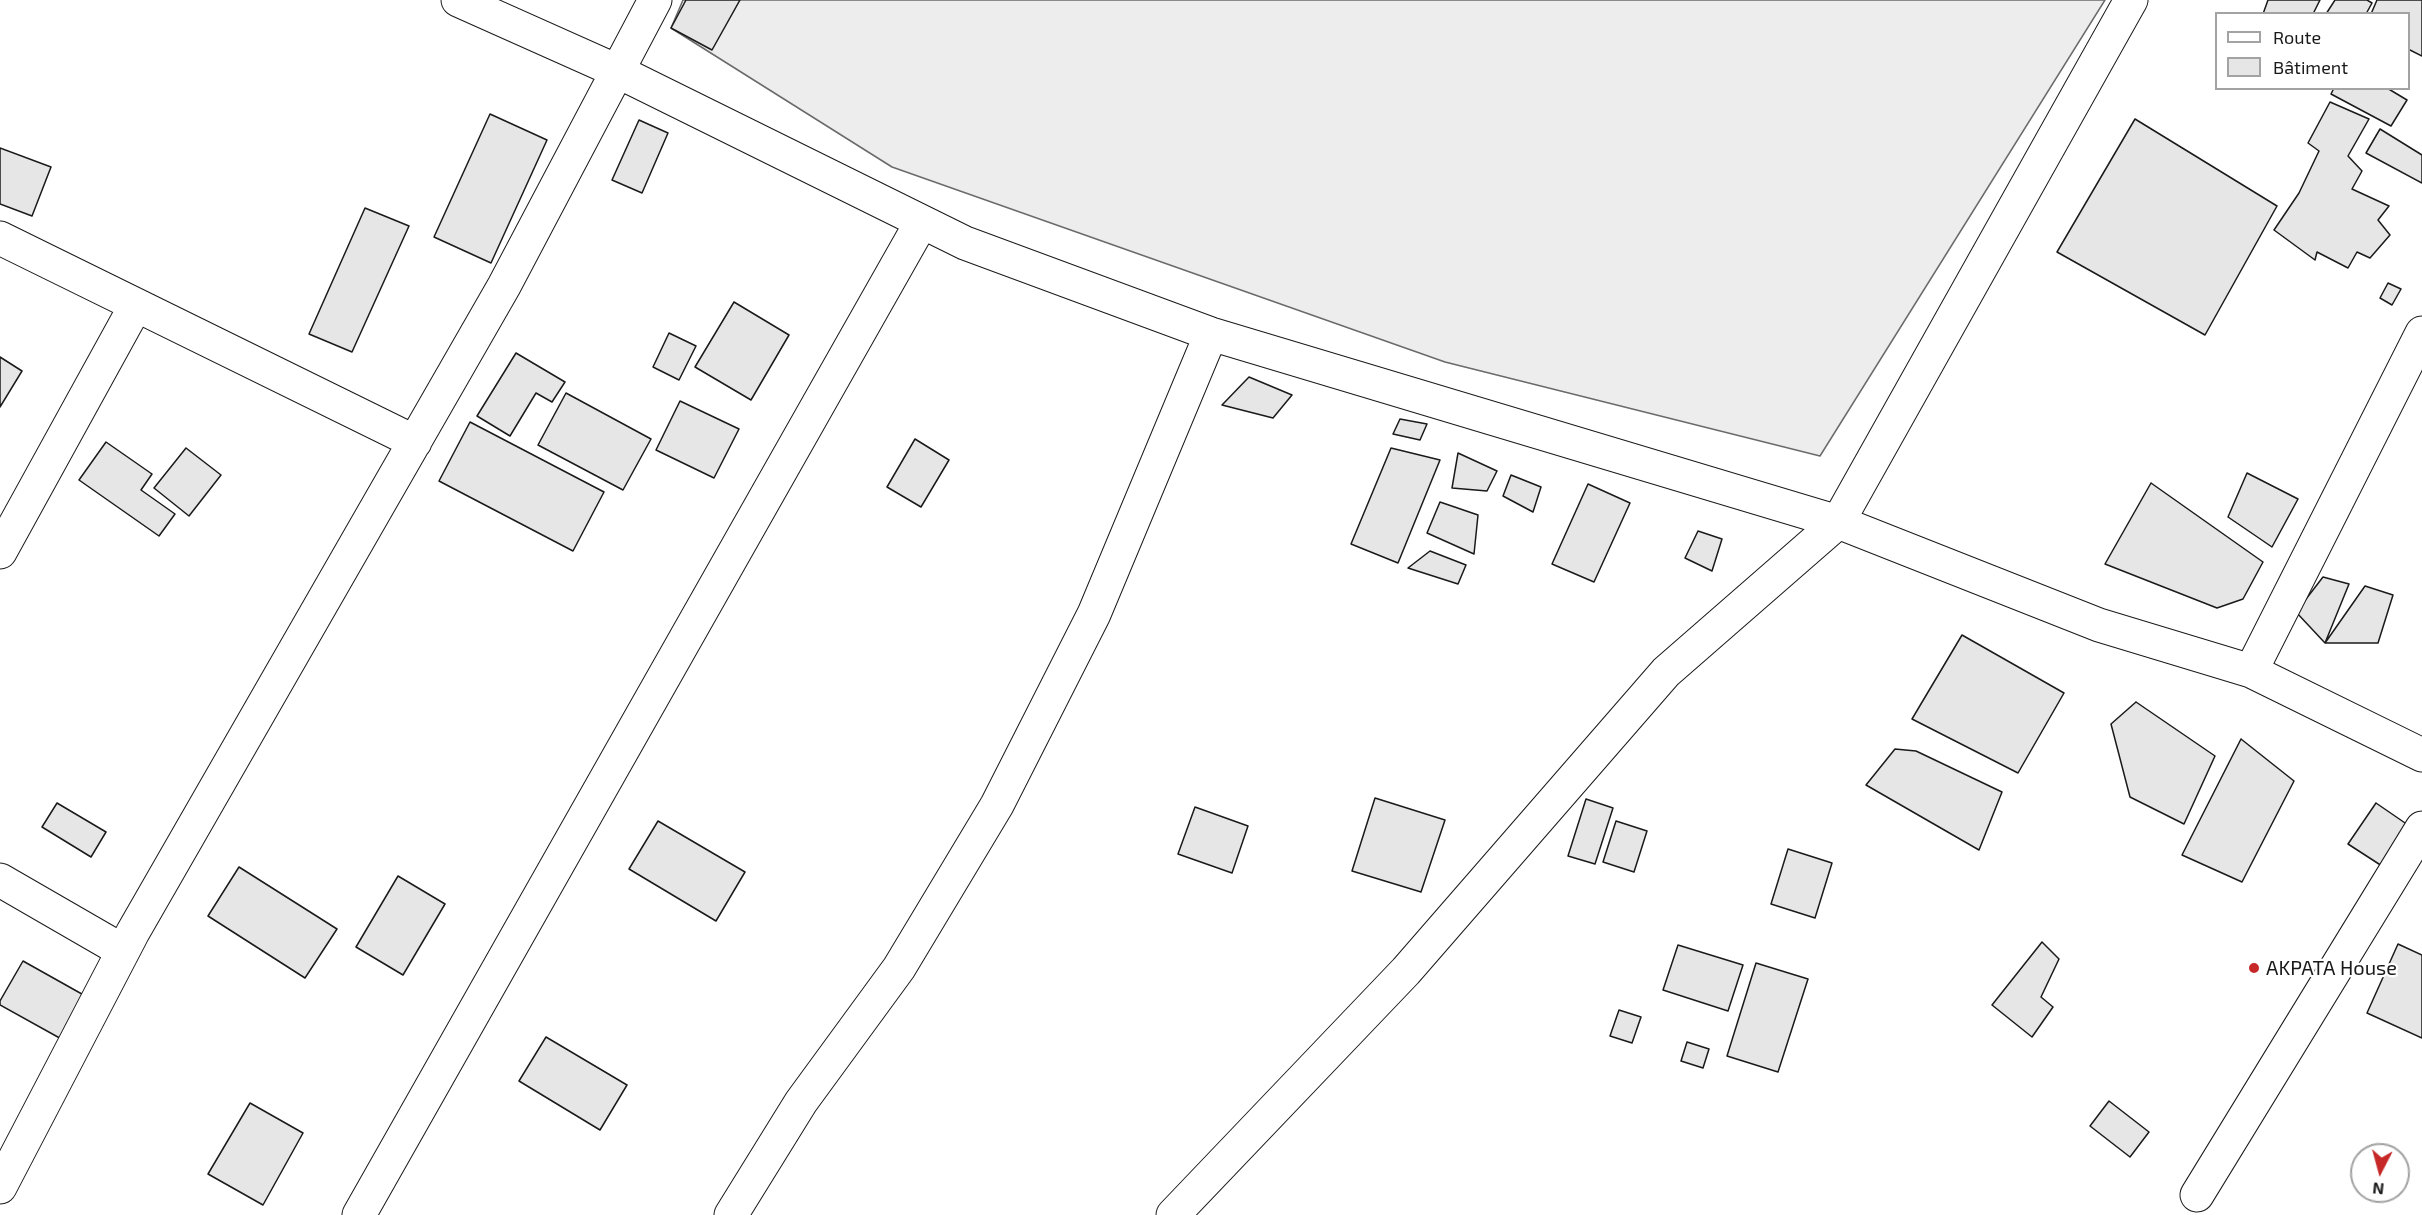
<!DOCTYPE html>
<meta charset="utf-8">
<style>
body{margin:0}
#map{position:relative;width:2422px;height:1215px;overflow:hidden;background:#fff;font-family:"Exo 2",sans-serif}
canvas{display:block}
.legend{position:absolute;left:2215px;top:12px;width:195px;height:78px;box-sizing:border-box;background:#fff;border:2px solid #a3a3a3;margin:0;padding:8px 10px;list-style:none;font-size:18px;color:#1a1a1a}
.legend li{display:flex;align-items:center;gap:12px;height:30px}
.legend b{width:30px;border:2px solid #a3a3a3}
.north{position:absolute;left:2350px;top:1143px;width:60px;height:60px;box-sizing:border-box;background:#fff;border:2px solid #a3a3a3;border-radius:50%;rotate:186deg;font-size:16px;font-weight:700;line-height:24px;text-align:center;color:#1a1a1a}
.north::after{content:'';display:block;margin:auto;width:21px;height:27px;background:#c62828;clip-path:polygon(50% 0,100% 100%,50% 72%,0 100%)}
</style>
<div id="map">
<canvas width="2422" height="1215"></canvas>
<ul class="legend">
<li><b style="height:8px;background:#fff"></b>Route</li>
<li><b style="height:16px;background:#e6e6e6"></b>Bâtiment</li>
</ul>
<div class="north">N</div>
</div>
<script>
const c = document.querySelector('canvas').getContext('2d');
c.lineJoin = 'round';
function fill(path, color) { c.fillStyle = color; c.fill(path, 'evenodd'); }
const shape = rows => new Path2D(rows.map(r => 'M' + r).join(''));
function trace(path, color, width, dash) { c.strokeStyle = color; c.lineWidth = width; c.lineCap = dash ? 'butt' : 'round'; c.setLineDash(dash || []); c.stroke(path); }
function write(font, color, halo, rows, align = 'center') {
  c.font = font + ' "Exo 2",sans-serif'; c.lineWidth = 4.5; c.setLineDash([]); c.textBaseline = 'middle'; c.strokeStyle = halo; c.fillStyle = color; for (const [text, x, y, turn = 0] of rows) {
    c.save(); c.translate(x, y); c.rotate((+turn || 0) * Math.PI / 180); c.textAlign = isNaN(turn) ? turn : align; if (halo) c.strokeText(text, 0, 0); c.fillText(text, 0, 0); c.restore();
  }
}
const built = shape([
 [683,0,2105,0,1820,456,1445,362,892,167,671,28,683,0]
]);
fill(built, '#ededed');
trace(built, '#6a6a6a', 1.5);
const building = shape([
 [686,0,740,0,712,50,671,28,686,0],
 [2268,0,2320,0,2313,14,2263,14,2268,0],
 [2335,0,2367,0,2372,3,2366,14,2326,14,2335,0],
 [2377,0,2422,0,2422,56,2408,49,2408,14,2371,14,2377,0],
 [2334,88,2387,88,2407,100,2391,126,2331,94,2334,88],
 [2330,102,2369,119,2348,156,2362,171,2352,189,2389,206,2378,220,2390,235,2370,258,2357,252,2348,268,2317,252,2315,260,2274,230,2299,193,2319,151,2308,143,2330,102],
 [490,114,547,140,491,263,434,237,490,114],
 [2135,119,2277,206,2205,335,2057,252,2135,119],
 [639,120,668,133,642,193,612,180,639,120],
 [2380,129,2422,155,2422,183,2366,153,2380,129],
 [0,148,51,167,32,216,0,204,0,148],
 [365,208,409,226,352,352,309,334,365,208],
 [2388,283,2401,289,2392,305,2380,298,2388,283],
 [734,302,789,335,751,400,695,367,734,302],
 [669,333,696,346,679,380,653,367,669,333],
 [516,353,565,382,552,402,536,393,510,436,477,416,516,353],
 [0,357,22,371,0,407,0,357],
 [1249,377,1292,395,1273,418,1222,405,1249,377],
 [566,393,651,439,623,490,538,445,566,393],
 [680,401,739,429,714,478,656,450,680,401],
 [1400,419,1427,424,1420,440,1393,434,1400,419],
 [470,422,604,492,573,551,439,481,470,422],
 [915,439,949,460,921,507,887,487,915,439],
 [106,442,152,474,141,490,175,514,159,536,79,480,106,442],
 [186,448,221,475,189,516,154,488,186,448],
 [1391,448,1440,460,1398,563,1351,544,1391,448],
 [1458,453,1497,471,1487,491,1452,488,1458,453],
 [2247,473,2298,499,2272,547,2228,517,2247,473],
 [1511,475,1541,487,1533,512,1503,496,1511,475],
 [2151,483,2263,562,2243,599,2217,608,2105,564,2151,483],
 [1588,484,1630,503,1594,582,1552,564,1588,484],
 [1440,502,1478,515,1474,554,1427,533,1440,502],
 [1698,531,1722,539,1712,571,1685,558,1698,531],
 [1430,551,1466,565,1458,584,1408,568,1430,551],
 [2323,577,2349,584,2325,643,2296,612,2323,577],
 [2365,586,2393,595,2378,643,2325,643,2365,586],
 [1962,635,2064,693,2018,773,1912,719,1962,635],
 [2136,702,2215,756,2184,824,2130,797,2111,724,2136,702],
 [2241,739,2294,781,2242,882,2182,855,2241,739],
 [1895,749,1916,751,2002,792,1979,850,1866,785,1895,749],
 [1375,798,1445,820,1421,892,1352,871,1375,798],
 [1586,799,1613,808,1595,864,1568,856,1586,799],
 [57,803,106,832,91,857,42,827,57,803],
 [2376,803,2408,825,2382,866,2348,844,2376,803],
 [1195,807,1248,826,1232,873,1178,854,1195,807],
 [658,821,745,872,716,921,629,869,658,821],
 [1616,821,1647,831,1634,872,1603,862,1616,821],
 [1788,849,1832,863,1815,918,1771,904,1788,849],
 [239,867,337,929,305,978,208,916,239,867],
 [398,876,445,904,403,975,356,947,398,876],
 [2042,942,2059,959,2041,997,2053,1007,2032,1037,1992,1005,2042,942],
 [2398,944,2422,955,2422,1038,2367,1013,2398,944],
 [1678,945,1743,965,1728,1011,1663,990,1678,945],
 [23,961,89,998,65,1041,0,1005,0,1001,23,961],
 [1756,963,1808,979,1778,1072,1727,1056,1756,963],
 [1619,1010,1641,1017,1632,1043,1610,1036,1619,1010],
 [546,1037,627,1085,600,1130,519,1081,546,1037],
 [1687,1042,1709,1049,1703,1068,1681,1061,1687,1042],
 [2109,1101,2149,1132,2130,1157,2090,1126,2109,1101],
 [250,1103,303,1133,263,1205,208,1174,250,1103]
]);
fill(building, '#e6e6e6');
trace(building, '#1a1a1a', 1.5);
const minor = shape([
 [458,0,617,71,965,243,1211,334,1838,522,2099,625,2251,671,2422,755],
 [0,238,415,442],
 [0,552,136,305],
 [2251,671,2422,333],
 [0,880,123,951],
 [0,1187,133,932,504,286,655,0],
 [2197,1195,2422,828],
 [359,1215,921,223],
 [731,1215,801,1102,899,968,997,805,1094,614,1211,334],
 [1173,1215,1406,971,1666,672,1838,522,2131,0]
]);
trace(minor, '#1a1a1a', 35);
trace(minor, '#fff', 33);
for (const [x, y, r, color] of [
 [2254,968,6,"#c62828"]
]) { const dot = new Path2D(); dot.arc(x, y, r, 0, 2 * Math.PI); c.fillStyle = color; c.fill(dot); trace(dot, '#fff', 2); }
write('20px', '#1a1a1a', '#fff', [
 ["AKPATA House",2266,968]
], 'left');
</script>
